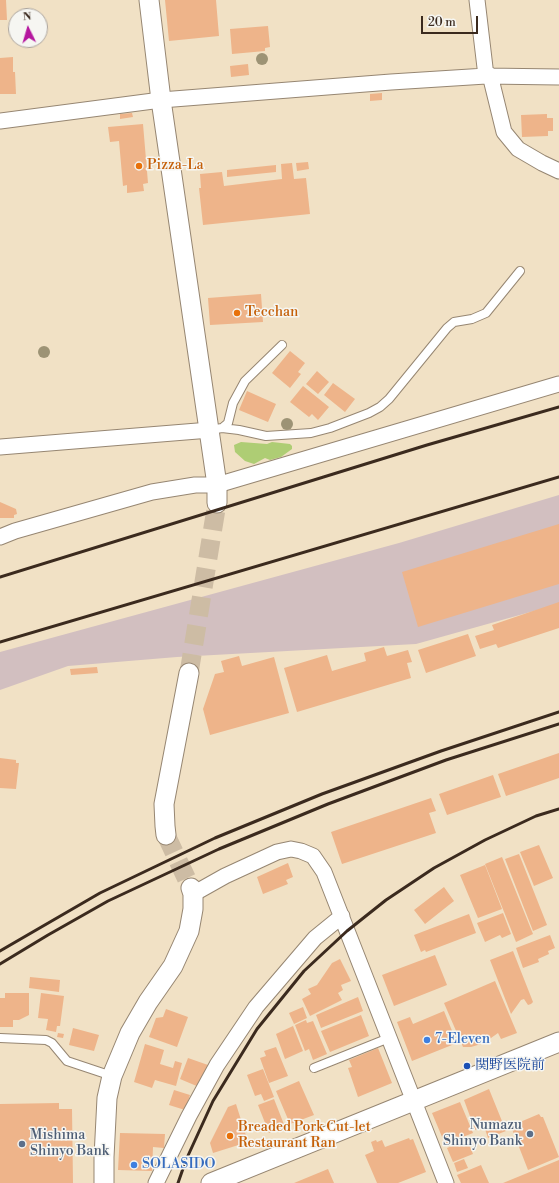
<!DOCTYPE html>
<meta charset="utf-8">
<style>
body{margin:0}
#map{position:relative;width:559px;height:1183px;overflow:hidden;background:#f1e1c5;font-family:"Libre Bodoni",serif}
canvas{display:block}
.north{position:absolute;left:8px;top:8px;width:40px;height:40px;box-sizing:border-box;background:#f6f6f2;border:1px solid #aba49d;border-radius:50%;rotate:355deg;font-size:11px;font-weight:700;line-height:16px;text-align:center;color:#3b2a1e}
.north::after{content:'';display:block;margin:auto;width:14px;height:18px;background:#b5179e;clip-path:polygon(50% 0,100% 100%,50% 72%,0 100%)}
.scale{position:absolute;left:421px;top:16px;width:57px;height:18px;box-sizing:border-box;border:2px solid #3b2a1e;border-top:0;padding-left:5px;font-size:12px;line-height:14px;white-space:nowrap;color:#3b2a1e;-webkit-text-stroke:3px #f6f6f2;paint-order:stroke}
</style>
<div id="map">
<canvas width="559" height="1183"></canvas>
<div class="north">N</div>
<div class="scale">20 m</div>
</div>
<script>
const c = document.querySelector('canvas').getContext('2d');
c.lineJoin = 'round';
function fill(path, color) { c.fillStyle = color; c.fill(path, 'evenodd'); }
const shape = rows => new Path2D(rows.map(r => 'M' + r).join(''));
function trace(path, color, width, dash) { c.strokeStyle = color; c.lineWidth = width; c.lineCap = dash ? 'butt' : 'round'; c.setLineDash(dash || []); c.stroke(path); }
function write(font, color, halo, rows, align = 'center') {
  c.font = font + ' "Libre Bodoni","Noto Serif JP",serif'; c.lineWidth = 3; c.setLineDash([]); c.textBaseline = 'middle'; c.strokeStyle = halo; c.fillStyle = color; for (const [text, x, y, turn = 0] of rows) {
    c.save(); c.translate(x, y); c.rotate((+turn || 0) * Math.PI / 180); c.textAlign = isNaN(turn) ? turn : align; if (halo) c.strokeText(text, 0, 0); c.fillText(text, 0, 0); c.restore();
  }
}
fill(shape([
 [559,495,559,604,416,644,177,657,68,666,0,690,0,652,399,543]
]), '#d2bfc0');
fill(shape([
 [241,442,267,444,272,442,290,444,292,446,292,449,281,457,270,460,265,458,254,464,245,461,235,452,234,445]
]), '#aecd74');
fill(shape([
 [0,0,6,0,7,20,0,20],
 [165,0,216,0,219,36,169,41],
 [268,26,270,47,265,48,265,51,232,54,230,29],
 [13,57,13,72,15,72,16,94,0,94,0,58],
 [248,64,249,75,231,77,230,66],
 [382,93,382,100,370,101,370,94],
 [132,113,133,117,120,119,120,114],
 [547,114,547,118,553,118,553,131,548,131,548,136,522,137,521,115],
 [143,124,148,183,143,184,144,191,127,193,127,185,123,186,119,141,110,142,108,127],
 [308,162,309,169,297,171,296,163],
 [292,163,294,179,306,178,310,214,203,225,199,188,201,188,200,174,222,172,224,186,282,179,281,164],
 [276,165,276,172,227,177,227,170],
 [261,294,263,322,210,325,208,298],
 [290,351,305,363,298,372,301,374,290,388,272,373],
 [317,371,329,382,318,394,306,384],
 [333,383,355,399,345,412,324,395],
 [303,386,329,407,318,420,312,414,309,417,290,402],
 [247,391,276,404,268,422,239,410],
 [0,502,16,509,17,514,14,515,14,518,0,518],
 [559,524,559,584,418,627,402,572],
 [559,602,559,628,498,648,496,644,480,649,475,636,494,630,492,625],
 [468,634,476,656,426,673,418,650],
 [384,647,387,656,408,650,412,662,407,663,411,678,297,712,284,668,327,655,332,671,366,661,364,653],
 [239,656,242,666,274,657,289,713,210,735,203,709,215,674,224,672,221,661],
 [97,667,98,673,71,675,70,669],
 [559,753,559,778,506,796,498,774],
 [0,758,16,760,16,763,19,763,16,789,0,788],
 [493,775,501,797,447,815,439,794],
 [431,798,436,811,429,813,436,833,342,864,331,832],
 [539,845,553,878,534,886,520,852],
 [519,854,547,925,533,931,505,859],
 [502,857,533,934,516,942,485,864],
 [288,863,293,877,286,880,288,884,263,894,257,877],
 [485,865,502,909,478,918,460,875],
 [444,887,454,901,425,924,414,910],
 [503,913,511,934,502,938,500,935,485,942,477,923],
 [469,914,476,933,426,952,425,950,421,952,414,935],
 [550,935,555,948,548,951,549,954,538,959,539,962,523,968,516,948],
 [513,951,533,1002,531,1004,528,1005,524,999,521,1000,511,1014,490,960],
 [435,955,447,985,394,1006,382,975],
 [340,959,351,981,341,985,343,990,338,993,342,1000,310,1016,302,999,311,994,308,989,317,985,332,963],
 [30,977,60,980,59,992,29,988],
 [495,981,517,1033,501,1039,498,1033,491,1038,481,1044,471,1047,463,1047,444,1003],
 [5,993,29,993,29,1015,19,1020,13,1020,13,1027,0,1027,0,998,5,998],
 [41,993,64,996,60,1026,57,1026,56,1032,46,1030,48,1019,38,1018],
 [358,997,363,1011,321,1028,316,1015],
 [303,1007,307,1018,294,1024,289,1013],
 [166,1009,188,1017,177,1047,149,1037,156,1018,163,1017],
 [444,1011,457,1043,412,1061,397,1022,410,1017,413,1024],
 [361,1015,369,1036,330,1052,321,1031],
 [306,1020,307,1023,313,1021,327,1054,313,1060,309,1049,305,1051,295,1025],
 [293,1026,303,1051,285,1059,276,1034],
 [73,1028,99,1035,94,1051,69,1045],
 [58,1033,64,1034,63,1038,57,1037],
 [145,1044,164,1050,160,1064,173,1068,175,1061,182,1063,176,1086,155,1080,152,1088,134,1082],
 [276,1047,288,1076,269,1083,260,1058,266,1056,264,1051],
 [378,1048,392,1083,358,1097,348,1068,352,1067,349,1060],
 [188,1058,208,1065,199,1087,180,1079],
 [263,1069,274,1097,264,1101,261,1094,255,1096,247,1075],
 [299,1081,314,1115,290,1124,276,1091],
 [489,1089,506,1131,488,1138,484,1126,475,1130,464,1100],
 [174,1090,190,1095,185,1110,169,1105],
 [274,1099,285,1127,269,1133,258,1105],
 [460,1102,473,1133,445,1144,432,1113],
 [59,1103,59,1109,72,1109,73,1183,0,1183,0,1104],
 [236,1104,248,1142,213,1153,210,1143,228,1107],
 [539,1114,541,1117,543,1117,559,1157,528,1170,512,1129,514,1128,513,1125],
 [120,1133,165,1134,164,1148,153,1147,152,1171,118,1170],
 [409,1138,410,1140,413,1139,426,1172,398,1183,377,1183,365,1155,374,1151,371,1142,376,1140,377,1142,382,1140,385,1147],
 [467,1140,473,1154,453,1162,447,1148],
 [464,1159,468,1168,457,1172,454,1163],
 [559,1160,559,1183,503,1183],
 [481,1165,489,1183,461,1183,457,1175],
 [328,1169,334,1183,294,1183]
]), '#eeb48a');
trace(shape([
 [189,673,217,503],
 [166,835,191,888]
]), '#cdbca4', 19, [19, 10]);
const service = shape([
 [222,428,228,423,233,403,245,381,282,345],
 [210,430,222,428,239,430,266,436,311,433,330,428,369,413,380,407,389,399,447,328,454,322,472,319,486,313,520,271],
 [0,1038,46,1040,52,1043,67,1061,112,1076],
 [314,1068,389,1038]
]);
const minor = shape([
 [477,0,486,76],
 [490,75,504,132,518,149,542,163,559,171],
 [0,121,161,100,391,82,486,76,559,77],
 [0,447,210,430],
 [0,537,15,531,152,492,195,485,217,485,559,384],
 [193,894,225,876,277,852,291,849,301,851,313,856,324,872,446,1183],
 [156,1183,189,1116,217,1065,256,1007,315,938,342,916]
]);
const tertiary = shape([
 [149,0,161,100,217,485,217,503],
 [166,835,165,826,164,804,189,673],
 [104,1183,104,1157,107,1098,112,1076,130,1033,148,1002,173,966,189,931,193,909,193,894,191,888],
 [211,1183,559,1042]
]);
trace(service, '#968672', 10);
trace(minor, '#968672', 17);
trace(tertiary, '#968672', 21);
trace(service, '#fff', 8);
trace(minor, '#fff', 15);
trace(tertiary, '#fff', 19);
trace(shape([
 [0,577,427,445,559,407],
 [0,642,559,477],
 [0,951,100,893,215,838,322,794,441,751,559,712],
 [0,964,48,935,108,901,219,849,328,804,446,760,559,724],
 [178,1183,186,1160,213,1101,257,1029,304,971,347,931,386,900,434,868,485,840,536,816,559,809]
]), '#3b2a1e', 3);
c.fillStyle = '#9d9375';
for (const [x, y] of [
 [262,59],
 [44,352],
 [287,424]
]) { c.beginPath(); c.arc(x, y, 6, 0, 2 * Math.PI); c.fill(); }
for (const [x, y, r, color] of [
 [139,166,4,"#e8710a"],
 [237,313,4,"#e8710a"],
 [427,1040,4,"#3f7fe0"],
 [467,1066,4,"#1a4fb4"],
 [530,1134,4,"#5c6f8a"],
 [230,1136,4,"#e8710a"],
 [22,1144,4,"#5c6f8a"],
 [134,1165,4,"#3f7fe0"]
]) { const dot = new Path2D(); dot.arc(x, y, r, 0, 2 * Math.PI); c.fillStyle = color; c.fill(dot); trace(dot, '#f6f6f2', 1.5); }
write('14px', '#c56008', '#f6f6f2', [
 ["Pizza-La",147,166],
 ["Tecchan",245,313],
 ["Breaded Pork Cut-let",238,1128],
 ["Restaurant Ran",238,1144]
], 'left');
write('14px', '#366cbe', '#f6f6f2', [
 ["7-Eleven",435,1040],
 ["SOLASIDO",142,1165]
], 'left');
write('14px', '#164399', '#f6f6f2', [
 ["関野医院前",475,1066]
], 'left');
write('14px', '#4e5e75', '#f6f6f2', [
 ["Numazu",522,1126],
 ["Shinyo Bank",522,1142],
 ["Mishima",30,1136,"left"],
 ["Shinyo Bank",30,1152,"left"]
], 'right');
</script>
